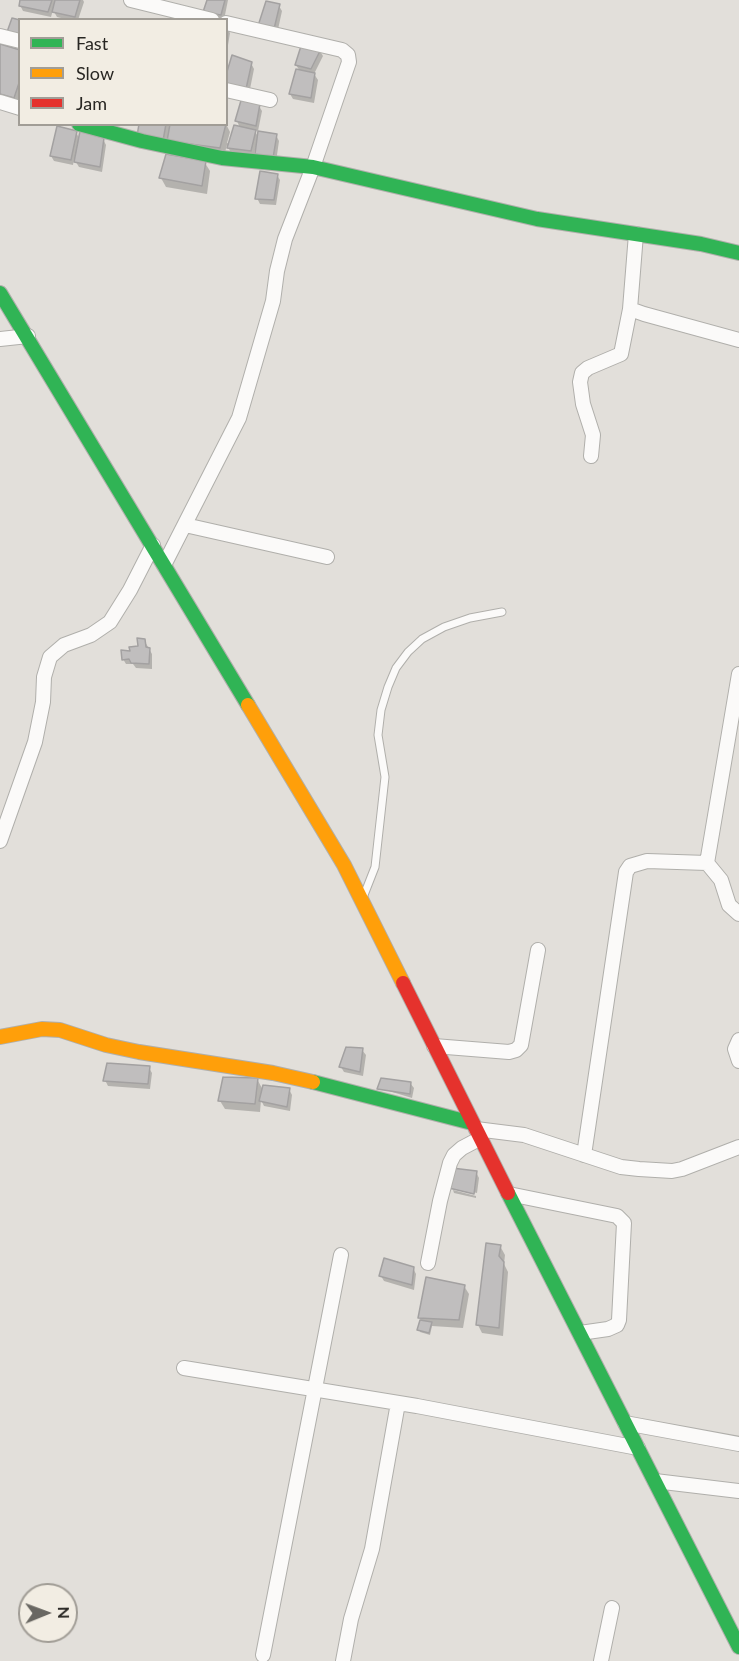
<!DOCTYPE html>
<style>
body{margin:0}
#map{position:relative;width:739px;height:1661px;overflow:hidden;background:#e2dfda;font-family:Lato,sans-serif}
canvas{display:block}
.legend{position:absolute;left:18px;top:18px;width:210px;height:108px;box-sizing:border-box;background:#f2ede3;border:2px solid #a19d96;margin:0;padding:8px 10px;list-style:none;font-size:18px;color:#282622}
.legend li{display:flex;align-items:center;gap:12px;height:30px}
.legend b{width:30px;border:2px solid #a19d96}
.north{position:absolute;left:18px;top:1583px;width:60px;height:60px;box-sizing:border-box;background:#f2ede3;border:2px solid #a19d96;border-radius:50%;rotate:89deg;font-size:16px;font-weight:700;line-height:24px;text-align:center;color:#282622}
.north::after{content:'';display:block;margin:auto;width:21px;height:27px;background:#696762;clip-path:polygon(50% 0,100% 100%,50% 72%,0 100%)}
</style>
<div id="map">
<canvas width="739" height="1661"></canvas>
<ul class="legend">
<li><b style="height:8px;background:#30b455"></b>Fast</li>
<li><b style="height:8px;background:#ff9f0a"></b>Slow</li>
<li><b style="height:8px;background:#e5322d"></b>Jam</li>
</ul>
<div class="north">N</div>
</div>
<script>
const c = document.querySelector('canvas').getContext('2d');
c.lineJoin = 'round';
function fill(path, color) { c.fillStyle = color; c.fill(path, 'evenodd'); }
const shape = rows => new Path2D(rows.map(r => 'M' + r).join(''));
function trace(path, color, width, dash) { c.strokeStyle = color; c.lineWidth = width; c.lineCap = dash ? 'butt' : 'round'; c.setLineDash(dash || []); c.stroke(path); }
fill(shape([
 [22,0,83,0,84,2,78,20,69,20,57,17,53,10,51,17,23,11,20,5],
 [208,0,228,0,224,20,208,17],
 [279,6,282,11,277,34,263,31],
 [226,27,230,33,227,51,226,51],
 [0,45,20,52,20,102,0,100],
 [320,51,323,56,314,74,318,80,314,103,293,99,290,94,300,71,296,65],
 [251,63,254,69,249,94,228,90],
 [259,106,262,111,258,131,254,130,259,138,276,135,279,141,276,162,260,159,255,150,254,156,231,153,227,145,224,156,173,149,141,124,226,124,230,132,227,143,230,144,240,128,237,121],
 [76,132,80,140,103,139,106,145,102,172,79,167,74,159,73,165,54,161,51,156],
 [205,163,210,171,207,194,166,187,161,178],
 [277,175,280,180,276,205,260,204,257,198],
 [144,640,152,654,152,669,136,668,133,664,126,664,123,659,140,647],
 [362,1050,366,1055,363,1076,344,1072,341,1067],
 [149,1068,152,1073,150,1089,108,1086,105,1080],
 [257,1079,263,1090,289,1089,292,1095,290,1111,264,1106,261,1100,260,1112,225,1109,220,1101],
 [410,1083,414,1088,412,1098,379,1088],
 [476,1172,479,1178,477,1193,452,1187,452,1190,451,1188],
 [453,1190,476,1196,476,1198,454,1193],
 [500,1246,505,1255,504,1264,508,1272,503,1336,482,1333,478,1325],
 [413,1268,416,1274,414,1290,384,1281,381,1276],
 [464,1286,469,1294,463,1328,432,1326,430,1335,420,1332,421,1321,419,1317]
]), '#0003');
const building = shape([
 [20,0,52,0,48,12,19,6,20,0],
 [55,0,80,0,75,17,52,12,55,0],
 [207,0,225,0,221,15,203,12,207,0],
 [266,1,280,4,274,29,258,26,266,1],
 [12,18,20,20,20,35,7,32,12,18],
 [0,44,20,50,20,80,14,98,0,94,0,44],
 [301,46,321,49,311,69,295,65,301,46],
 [232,55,252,62,246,89,226,85,226,75,232,55],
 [296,69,315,73,311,98,289,94,296,69],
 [242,97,260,104,256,126,235,121,242,97],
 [139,124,166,124,163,141,137,136,139,124],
 [170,124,226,124,220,148,167,141,170,124],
 [234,125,256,130,251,151,227,148,234,125],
 [57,126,77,131,71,160,50,156,57,126],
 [80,131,104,138,100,167,74,162,80,131],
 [258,131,277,134,273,158,255,154,258,131],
 [166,154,206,161,202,186,159,178,166,154],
 [260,171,278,174,274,200,255,199,260,171],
 [137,638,145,639,146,647,150,648,149,664,131,663,129,659,122,660,121,650,130,651,129,647,138,646,137,638],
 [346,1047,363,1048,360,1072,339,1067,346,1047],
 [107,1063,150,1066,148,1084,103,1081,107,1063],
 [223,1077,258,1078,255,1104,218,1101,223,1077],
 [381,1078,411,1082,410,1094,377,1089,381,1078],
 [263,1085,290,1088,287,1107,259,1101,263,1085],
 [452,1168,477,1171,474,1194,449,1188,452,1168],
 [486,1243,501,1245,499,1256,504,1262,499,1328,476,1325,486,1243],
 [384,1258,414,1267,412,1285,379,1276,384,1258],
 [426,1277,465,1285,459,1320,418,1318,426,1277],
 [420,1320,432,1322,429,1333,417,1330,420,1320]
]);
fill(building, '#c0bebe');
trace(building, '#a3a1a1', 1.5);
const lane = shape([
 [364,895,375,867,385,777,378,735,381,710,388,687,396,668,408,652,422,639,444,627,470,618,502,612]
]);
const street = shape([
 [131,0,212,20],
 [0,36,20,41],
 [226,90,270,100],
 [0,102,20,108],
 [636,234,630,309,644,314,739,340],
 [0,339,28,336],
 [591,456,593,435,583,404,580,382,582,373,588,368,621,354,630,309],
 [185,525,327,557],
 [164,565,239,418,273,301,277,271,285,239,313,167,349,62,348,55,342,50,226,23],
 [0,841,35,742,43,702,44,677,50,657,64,645,91,635,110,622,130,590,153,545],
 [707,863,721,880,729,905,739,914],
 [739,1040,735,1049,739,1061],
 [434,1046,509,1052,516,1050,521,1045,538,950],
 [476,1129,524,1135,621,1167,639,1169,672,1171,682,1169,739,1147],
 [584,1155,626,872,630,866,647,861,707,863,739,674],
 [509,1194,617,1216,624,1223,619,1320,617,1325,608,1329,580,1333],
 [428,1263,440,1201,450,1163,454,1155,462,1148,481,1138],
 [184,1368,417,1406,638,1448],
 [625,1423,739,1444],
 [655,1481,739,1491],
 [263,1655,341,1255],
 [343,1661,351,1619,372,1549,398,1403],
 [601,1661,612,1608]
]);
const fast = shape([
 [79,124,142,141,222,158,313,167,537,219,701,244,739,253],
 [0,293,248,705],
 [313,1082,472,1123],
 [508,1193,739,1647]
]);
const slow = shape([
 [248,705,344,865,403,983],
 [0,1037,42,1029,60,1030,106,1045,139,1052,273,1073,313,1082]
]);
const jam = shape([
 [403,983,508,1193]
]);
trace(lane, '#b0afab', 9);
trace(street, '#b0afab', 16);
trace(fast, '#b0afab', 16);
trace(slow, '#b0afab', 16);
trace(jam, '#b0afab', 16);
trace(lane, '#fbfaf9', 7);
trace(street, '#fbfaf9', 14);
trace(fast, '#30b455', 14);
trace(slow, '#ff9f0a', 14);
trace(jam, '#e5322d', 14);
</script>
